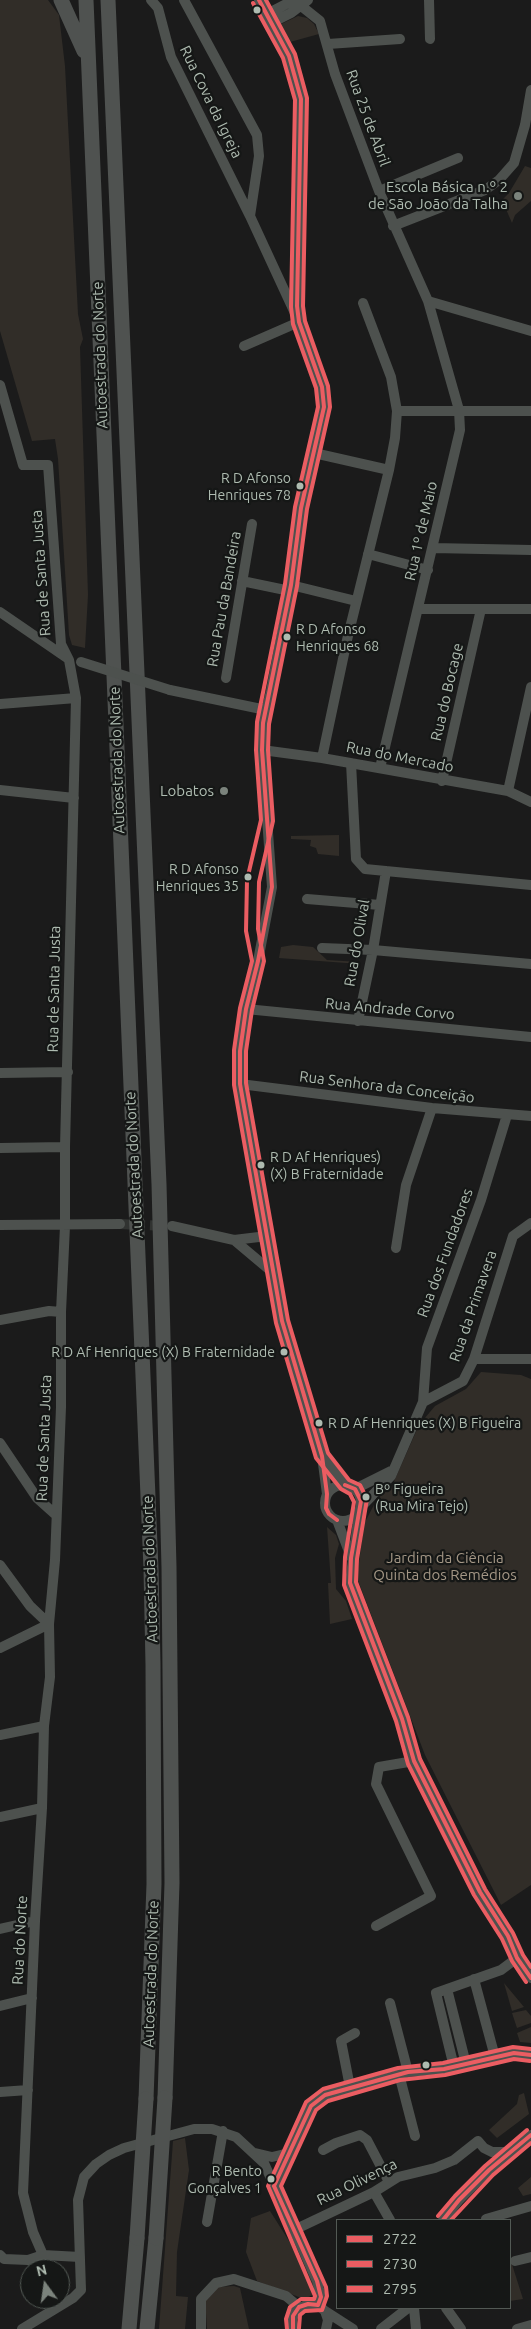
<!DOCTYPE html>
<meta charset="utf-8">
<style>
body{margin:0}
#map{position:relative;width:531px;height:2329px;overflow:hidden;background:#1b1b1b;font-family:Ubuntu,sans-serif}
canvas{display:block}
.legend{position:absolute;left:336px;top:2219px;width:175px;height:90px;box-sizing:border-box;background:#151716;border:1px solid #525954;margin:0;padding:6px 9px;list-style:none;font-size:15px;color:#aebbb0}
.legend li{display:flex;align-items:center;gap:10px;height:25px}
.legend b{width:25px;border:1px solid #525954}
.north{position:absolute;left:20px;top:2259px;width:50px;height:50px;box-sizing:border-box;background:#151716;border:1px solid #525954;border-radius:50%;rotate:346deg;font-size:14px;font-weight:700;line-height:20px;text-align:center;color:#aebbb0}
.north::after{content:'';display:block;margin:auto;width:18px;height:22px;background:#7b837c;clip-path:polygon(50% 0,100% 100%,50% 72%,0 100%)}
</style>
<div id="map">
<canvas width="531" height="2329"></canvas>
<ul class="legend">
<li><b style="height:6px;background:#eb5d62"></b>2722</li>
<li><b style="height:6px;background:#eb5d62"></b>2730</li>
<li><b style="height:6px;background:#eb5d62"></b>2795</li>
</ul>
<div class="north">N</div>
</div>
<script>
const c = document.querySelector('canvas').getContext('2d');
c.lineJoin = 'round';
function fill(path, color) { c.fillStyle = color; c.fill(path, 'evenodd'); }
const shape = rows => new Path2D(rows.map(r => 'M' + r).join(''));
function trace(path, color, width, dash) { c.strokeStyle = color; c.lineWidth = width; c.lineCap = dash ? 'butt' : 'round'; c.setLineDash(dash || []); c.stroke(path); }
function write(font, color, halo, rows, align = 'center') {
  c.font = font + ' Ubuntu,sans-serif'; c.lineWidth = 4.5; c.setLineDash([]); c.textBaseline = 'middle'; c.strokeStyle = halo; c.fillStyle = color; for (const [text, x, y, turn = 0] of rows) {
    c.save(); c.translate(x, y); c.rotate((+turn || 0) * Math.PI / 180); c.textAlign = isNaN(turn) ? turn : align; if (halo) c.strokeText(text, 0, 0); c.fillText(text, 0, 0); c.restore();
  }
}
fill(shape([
 [0,0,48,0,59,15,65,66,78,314,83,339,80,347,88,595,85,648,72,645,69,635,58,459,55,439,32,441,0,331],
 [298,16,307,18,314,24,319,34,290,42,279,25],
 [525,166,531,168,531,201,515,215,512,223,502,200,509,193],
 [339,835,339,856,318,854,316,848,310,846,311,840,291,839,291,836],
 [293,945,313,947,327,960,360,962,360,964,279,958,281,947],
 [481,1372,521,1375,531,1379,531,1885,501,1905,425,1755,357,1578,364,1524,377,1499,392,1486,419,1425,435,1406,466,1389],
 [327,1527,336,1535,339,1544,335,1558,336,1589,346,1601,352,1619,330,1624,328,1583,331,1583],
 [504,1983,524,2007,512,2011],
 [526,2010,531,2016,531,2023,517,2028,512,2013],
 [531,2027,531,2043,520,2042,517,2033],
 [524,2093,529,2114,497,2138,489,2130,517,2104,519,2095],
 [185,2138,189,2170,177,2252,176,2296,188,2297,185,2329,159,2329,173,2141],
 [531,2177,531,2194,523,2196,518,2188],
 [270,2211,310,2274,315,2290,313,2295,304,2299,257,2281,246,2252,251,2218],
 [510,2258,523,2299,510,2301],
 [234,2286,240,2288,249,2329,207,2329,205,2298,217,2287]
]), '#312d28');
trace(shape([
 [120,1224,164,1226]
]), '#313331', 10, [10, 5]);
trace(shape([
 [151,0,158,8,171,57,250,216,299,322,244,346],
 [184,0,257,135,259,156,250,216],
 [259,0,289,56,301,99,297,306,299,322,322,387,324,407,301,508,291,585,271,691,263,723,262,750,272,887,258,961,246,1009,240,1051,240,1084,282,1321,322,1456,327,1494],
 [429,0,430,39],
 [267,14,288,3,300,5,320,21,335,74,379,191,428,301,459,410,460,430,380,768],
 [273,22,291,13,308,0],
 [328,44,400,39],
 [379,191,458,158],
 [393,226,485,190,499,180,514,163,525,125,531,90],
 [428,301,531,331],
 [0,385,23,465,48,465,61,644,69,660,76,698,65,1147,65,1226,61,1312,61,1407,55,1560,49,1624,50,1677,44,1726,42,1808,35,1921,23,2193,33,2232,43,2255],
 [397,411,531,411],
 [314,453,389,470],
 [433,548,531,550],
 [368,554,428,570],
 [242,581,290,591],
 [291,585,356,601],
 [419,609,531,609],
 [0,612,67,658],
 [226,678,252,524],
 [170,690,266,710],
 [0,704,76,698],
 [262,750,322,758,508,791,531,802],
 [322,758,347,640,389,470,395,438,397,411,391,377,363,303],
 [351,763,356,859,365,869,531,885],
 [442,781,481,609],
 [0,790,74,798],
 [508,791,531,687],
 [307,899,380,905],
 [322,948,373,950,531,964],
 [246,1009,531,1037],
 [358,1021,373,950,386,871],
 [0,1073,68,1072],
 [240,1084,432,1108,531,1116],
 [0,1148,65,1147],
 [0,1225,120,1224],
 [172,1226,234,1240,267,1236],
 [234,1240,272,1272],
 [396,1248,406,1185,432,1108],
 [0,1320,49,1311,61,1312],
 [474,1359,531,1359],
 [423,1402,427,1348,481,1200,507,1115],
 [0,1443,37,1498,56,1515],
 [322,1456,345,1485],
 '325 1503a18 18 0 1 1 36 0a18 18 0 1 1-36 0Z',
 [355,1489,391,1471],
 [361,1507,391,1476,423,1402,463,1381,474,1359,513,1236,531,1223],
 [359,1512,350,1583,402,1719,414,1761,480,1892,508,1936,517,1958,531,1978],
 [337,1520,351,1557],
 [0,1565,30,1606,49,1624],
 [0,1648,49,1624],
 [0,1735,44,1726],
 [0,1817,42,1808],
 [376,1926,431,1896,376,1784,379,1767,414,1761],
 [0,1929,35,1921],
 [474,1979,495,2057],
 [447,1989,466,2064],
 [390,2003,408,2072],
 [0,2006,32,1998],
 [454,2067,436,1993,501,1970,517,1958],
 [399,2074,415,2136],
 [350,2087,341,2041,355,2033],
 [0,2092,28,2090],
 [323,2150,336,2143,360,2135,367,2140,389,2182],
 [255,2153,272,2157,289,2153],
 [274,2186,311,2106,325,2095,408,2072,444,2069,514,2053,531,2055],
 [374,2192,390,2220],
 [486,2219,531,2206],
 [443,2220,459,2200,489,2170,531,2135],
 [207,2222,223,2131],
 [294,2230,374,2192,398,2177,435,2168,454,2160,478,2141,484,2148,492,2152,508,2152],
 [0,2255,4,2259,28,2260,43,2255,80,2257],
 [515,2261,531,2257],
 [414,2308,416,2329],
 [446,2308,461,2329],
 [325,2311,353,2329],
 [22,2329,73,2298,81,2290,78,2200,84,2177,96,2164,109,2155,124,2148,194,2129,212,2129,236,2137,264,2163,317,2281,321,2297,318,2305],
 [201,2329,201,2299,216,2283,234,2279,286,2296,299,2307],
 [294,2329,292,2320,295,2311,308,2304,318,2305,325,2311,328,2320,326,2329],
 [381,2329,408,2308],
 [517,2329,531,2325]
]), '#4d514e', 10);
trace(shape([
 [61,0,84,51],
 [86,0,151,1569,153,1664,154,1884,146,2099],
 [108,0,159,1184,169,1567,172,1883,165,2098],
 [129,2329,137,2238],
 [147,2329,156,2238]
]), '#4f5250', 15);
trace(shape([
 [81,662,170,690]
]), '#4d514e', 10);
trace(shape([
 [137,2238,146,2099],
 [156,2238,165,2098]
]), '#4f5250', 15);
trace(shape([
 [259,0,289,56,301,99,297,306,299,322,322,387,324,407,301,508,291,585,263,723,262,750,272,887,258,961,246,1009,240,1051,240,1084,282,1321,322,1456,327,1494,326,1508,329,1514,337,1520],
 [345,1485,355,1489,361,1501,351,1558,350,1583,402,1719,414,1761,480,1892,508,1936,517,1958,531,1978],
 [274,2186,311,2106,325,2095,408,2072,444,2069,514,2053,531,2055],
 [274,2186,317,2281,321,2297,318,2305],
 [443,2220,459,2200,489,2170,531,2135],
 [293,2329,293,2316,299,2307,308,2304,318,2305]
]), '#eb5d62', 4);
trace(shape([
 [253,3,283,58,295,100,291,307,293,324,316,388,318,407,295,507,285,584,257,722,256,750,261,820,247,880,246,931,252,961,240,1008,234,1050,234,1085,276,1323,316,1458,341,1489,350,1494,354,1502,345,1557,344,1585,396,1721,408,1764,474,1895,502,1939,512,1961,526,1982],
 [451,2220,493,2175,531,2143],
 [299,2328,300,2315,305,2311,322,2310,327,2296,326,2287,281,2186,316,2110,328,2101,400,2080,445,2075,514,2059,530,2061]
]), '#eb5d62', 4);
trace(shape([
 [266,0,295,54,307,98,303,306,305,321,328,386,330,407,307,509,297,586,269,724,268,750,273,821,259,882,258,929,264,961,252,1010,246,1051,246,1083,288,1320,328,1453,349,1480,360,1485,367,1499,357,1559,356,1582,408,1717,420,1759,485,1889,513,1933,523,1955,531,1967],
 [438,2216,455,2196,485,2166,527,2130],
 [287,2329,286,2319,290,2307,301,2299,314,2299,315,2296,268,2186,306,2102,323,2089,398,2068,443,2063,513,2047,531,2049]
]), '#eb5d62', 4);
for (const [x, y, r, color] of [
 [257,10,4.5,"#aebbb0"],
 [518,196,5,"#7b837c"],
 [300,486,4.5,"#aebbb0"],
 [287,637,4.5,"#aebbb0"],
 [224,791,5,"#7b837c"],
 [248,877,4.5,"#aebbb0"],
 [261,1165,4.5,"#aebbb0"],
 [284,1352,4.5,"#aebbb0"],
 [319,1423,4.5,"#aebbb0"],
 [366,1497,4.5,"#aebbb0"],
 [426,2065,4.5,"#aebbb0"],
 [271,2179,4.5,"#aebbb0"]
]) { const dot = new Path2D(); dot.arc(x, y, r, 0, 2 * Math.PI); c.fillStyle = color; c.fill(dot); trace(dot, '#151716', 2); }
write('14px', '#aebbb0', '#151716', [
 ["R D Afonso",291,478],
 ["Henriques 78",291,495],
 ["R D Afonso",296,629,"left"],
 ["Henriques 68",296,646,"left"],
 ["R D Afonso",239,869],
 ["Henriques 35",239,886],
 ["R D Af Henriques)",270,1157,"left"],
 ["(X) B Fraternidade",270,1174,"left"],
 ["R D Af Henriques (X) B Fraternidade",275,1352],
 ["R D Af Henriques (X) B Figueira",328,1423,"left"],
 ["Bº Figueira",375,1489,"left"],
 ["(Rua Mira Tejo)",375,1506,"left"],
 ["R Bento",262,2171],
 ["Gonçalves 1",262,2188]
], 'right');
write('15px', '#aebbb0', '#151716', [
 ["Rua Cova da Igreja",211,102,64],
 ["Rua 25 de Abril",368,118,70],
 ["Autoestrada do Norte",100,355,-92],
 ["Rua 1º de Maio",421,531,-77],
 ["Rua de Santa Justa",41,573,-94],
 ["Rua Pau da Bandeira",224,599,-80],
 ["Rua do Bocage",447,692,-77],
 ["Rua do Mercado",400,757,11],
 ["Autoestrada do Norte",117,760,-92],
 ["Rua do Olival",357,943,-80],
 ["Rua de Santa Justa",54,989,-89],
 ["Rua Andrade Corvo",390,1009,5],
 ["Rua Senhora da Conceição",387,1087,7],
 ["Autoestrada do Norte",134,1165,-93],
 ["Rua dos Fundadores",445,1253,-70],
 ["Rua da Primavera",473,1306,-71],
 ["Rua de Santa Justa",44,1438,-88],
 ["Autoestrada do Norte",150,1569,-92],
 ["Rua do Norte",20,1940,-87],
 ["Autoestrada do Norte",151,1974,-88],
 ["Rua Olivença",357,2182,-26]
]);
write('15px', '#aebbb0', '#151716', [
 ["Escola Básica n.º 2",508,187],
 ["de São João da Talha",508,204],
 ["Lobatos",214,791]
], 'right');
write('15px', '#a49786', '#151716', [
 ["Jardim da Ciência",445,1558],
 ["Quinta dos Remédios",445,1575]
]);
</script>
